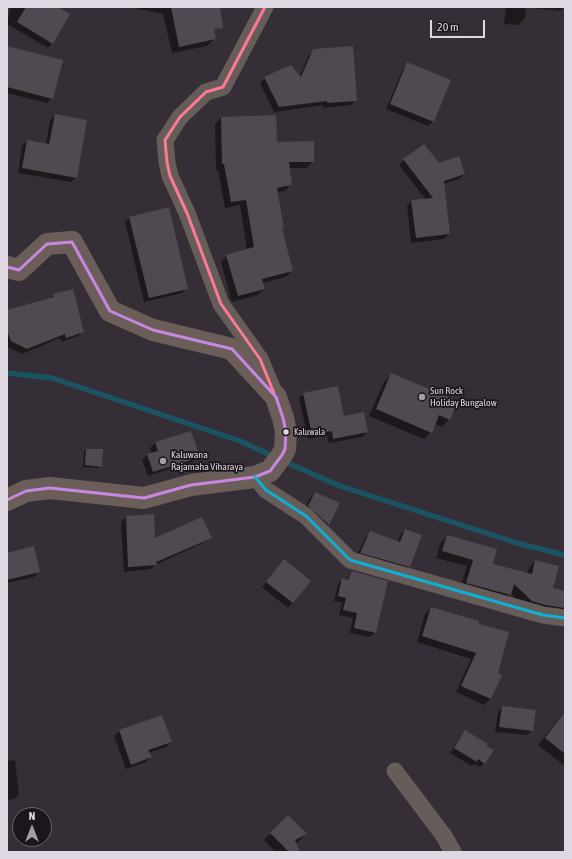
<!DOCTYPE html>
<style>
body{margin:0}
#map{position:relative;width:572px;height:859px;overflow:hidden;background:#352e36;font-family:"Asap Condensed",sans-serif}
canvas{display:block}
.frame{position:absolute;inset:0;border:8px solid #dfd7e2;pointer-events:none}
.north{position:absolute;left:12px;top:807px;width:40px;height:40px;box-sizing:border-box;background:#1b151c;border:1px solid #69636b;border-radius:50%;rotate:0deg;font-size:11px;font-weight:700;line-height:16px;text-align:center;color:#dfd7e2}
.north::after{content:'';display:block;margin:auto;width:14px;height:18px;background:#a49ca6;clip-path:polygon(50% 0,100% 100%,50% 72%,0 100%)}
.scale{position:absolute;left:430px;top:20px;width:55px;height:18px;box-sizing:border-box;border:2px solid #dfd7e2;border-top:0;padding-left:5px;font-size:12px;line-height:14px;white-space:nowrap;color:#dfd7e2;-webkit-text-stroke:3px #1b151c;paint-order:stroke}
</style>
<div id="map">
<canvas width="572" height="859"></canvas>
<div class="frame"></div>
<div class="north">N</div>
<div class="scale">20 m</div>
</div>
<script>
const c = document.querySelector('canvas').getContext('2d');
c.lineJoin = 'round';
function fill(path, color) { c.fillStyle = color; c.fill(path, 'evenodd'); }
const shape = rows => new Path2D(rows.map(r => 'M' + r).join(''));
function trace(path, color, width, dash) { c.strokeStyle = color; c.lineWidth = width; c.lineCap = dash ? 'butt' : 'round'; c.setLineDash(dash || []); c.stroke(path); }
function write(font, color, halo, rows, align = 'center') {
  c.font = font + ' "Asap Condensed",sans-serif'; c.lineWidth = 3.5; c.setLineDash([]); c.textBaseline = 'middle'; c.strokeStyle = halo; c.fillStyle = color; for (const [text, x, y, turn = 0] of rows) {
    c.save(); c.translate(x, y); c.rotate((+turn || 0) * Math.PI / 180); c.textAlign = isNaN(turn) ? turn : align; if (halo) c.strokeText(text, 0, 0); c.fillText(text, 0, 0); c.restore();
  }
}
fill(shape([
 [11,7,56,7,52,43,48,48,7,24],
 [136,7,207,7,214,39,207,46,172,53,163,14,135,8],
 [506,7,564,7,560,11,526,7,525,18,518,25,504,24],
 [7,47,52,98,47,103,7,93],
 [314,50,356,100,351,105,323,108,323,105,274,112,260,83,265,78,300,76,309,55],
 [408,64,433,121,428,126,386,109,403,69],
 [55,116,76,177,71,182,18,173,22,146,27,141,46,145,50,120],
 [221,118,313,161,307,168,289,168,291,184,285,191,277,192,283,229,281,230,292,270,286,277,262,283,264,289,258,295,232,302,221,262,227,256,247,250,240,205,225,208,218,170,216,170,215,124],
 [404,160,438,165,464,174,459,179,443,184,449,234,444,239,411,243,407,206,411,201,426,200,399,165],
 [130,218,187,288,182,293,144,302,125,222],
 [54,295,83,331,78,336,61,342,60,338,22,354,7,347,7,311,50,299],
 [391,374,449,419,442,427,435,424,431,432,424,439,369,416,384,382],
 [304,394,344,417,367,432,362,437,329,443,327,435,308,439,299,398],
 [190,432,198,456,194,461,148,476,142,460,147,455,152,454,150,448,155,443],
 [86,450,101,466,98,468,83,467,84,452],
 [315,493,338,504,328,525,324,529,304,511,310,498],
 [126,517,154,540,210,537,205,542,155,565,151,569,124,572,121,522],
 [405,530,409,566,405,571,356,557,366,537,371,532,398,542,400,535],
 [447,536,492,565,527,574,529,568,535,561,552,589,565,592,565,617,525,608,510,593,503,602,460,589,467,566,436,558,441,542],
 [7,554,39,572,34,577,7,583],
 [284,561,309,581,288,608,262,587],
 [352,572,375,633,370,637,350,633,353,618,339,615,342,603,334,601,338,584,343,579,346,580],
 [431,608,478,622,497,674,501,676,490,699,484,705,456,692,471,659,417,642,425,614],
 [502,707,532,730,527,735,495,732,498,712],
 [565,712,565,766,538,745],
 [162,716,171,742,166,747,148,753,150,757,146,762,126,769,114,736,119,731],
 [465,732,485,746,484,763,480,767,474,764,472,766,450,753,461,736],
 [15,760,19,794,14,799,7,800,7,761],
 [288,816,306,834,299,841,296,843,299,852,269,852,274,850,264,840]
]), '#0007');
trace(shape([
 [7,373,52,378,240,441,275,457],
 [283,461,340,486,517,543,565,555]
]), '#1a5361', 5.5);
fill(shape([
 [26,7,58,7,70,14,53,44,17,22],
 [171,7,220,7,223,28,214,29,216,39,179,47],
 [7,46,63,60,53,99,7,87],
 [353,46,357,101,327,103,327,101,279,107,264,77,291,65,301,77,313,49],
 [407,62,451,80,434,122,390,104],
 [55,114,87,120,77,178,22,168,27,140,49,144],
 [276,115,277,142,314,141,314,162,289,162,292,185,277,188,284,229,282,229,293,271,262,279,265,289,238,296,226,255,254,247,246,200,231,202,224,164,222,164,221,117],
 [424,144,439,163,459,156,465,174,444,181,450,234,416,238,411,200,433,198,403,159],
 [169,207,188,289,149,298,129,217],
 [73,289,84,332,66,338,65,334,27,349,11,341,7,330,7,310,54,297,53,294],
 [391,373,458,401,450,420,439,415,432,433,376,409],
 [338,386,344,416,364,412,368,432,333,439,332,431,312,435,303,393],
 [191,431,200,457,153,472,147,454,158,451,155,442],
 [86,449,103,449,102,467,85,465],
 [315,492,340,503,329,525,308,506],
 [154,514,155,538,202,517,212,538,156,562,157,565,128,567,126,516],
 [405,529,422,535,410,567,360,553,370,531,400,542],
 [447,535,497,549,493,564,532,574,535,560,559,566,553,588,565,591,565,608,545,605,532,601,514,584,511,595,466,583,473,560,442,551],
 [34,546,40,572,7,580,7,553],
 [284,559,311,581,293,603,266,582],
 [352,571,388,581,376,633,354,628,357,613,343,610,346,598,338,596,342,578,348,580],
 [431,607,479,621,479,624,509,632,498,673,502,675,491,699,461,686,476,653,422,636],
 [502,706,536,710,533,731,499,727],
 [565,712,565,754,545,738],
 [162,715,172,742,148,750,152,757,131,765,119,730],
 [465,730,488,744,486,746,494,750,485,764,478,759,477,762,454,748],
 [288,815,307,834,295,840,300,852,289,852,270,833]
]), '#504951');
trace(shape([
 [265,7,223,87,206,92,180,117,165,140,167,162,170,176,187,213,221,304,260,359,272,387],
 [255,477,266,490,306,516,350,560,543,615,565,618],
 [395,771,444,836,453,852]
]), '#665c59', 17);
trace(shape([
 [7,267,19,270,47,244,72,242,110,311,153,330,232,349,276,397,283,418,286,432,285,449,282,455,270,471,255,477,191,485,144,498,50,488,26,491,7,500]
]), '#6b5e58', 22);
trace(shape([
 [265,7,223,87,206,92,180,117,165,140,167,162,170,176,187,213,221,304,260,359,274,393]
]), '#fe7a93', 3);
trace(shape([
 [7,267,19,270,47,244,72,242,110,311,153,330,232,349,276,397,283,418,286,432,285,449,282,455,270,471,255,477,191,485,144,498,50,488,26,491,7,500]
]), '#c787e3', 3);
trace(shape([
 [255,477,266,490,306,516,350,560,543,615,565,618]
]), '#0dafd3', 3);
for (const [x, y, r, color] of [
 [422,397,4,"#a49ca6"],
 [286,432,3.5,"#dfd7e2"],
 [163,461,4,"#a49ca6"]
]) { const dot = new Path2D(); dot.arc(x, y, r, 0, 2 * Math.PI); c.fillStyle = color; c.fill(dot); trace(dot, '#1b151c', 1.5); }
write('9px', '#dfd7e2', '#1b151c', [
 ["Kaluwala",294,432]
], 'left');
write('10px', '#dfd7e2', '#1b151c', [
 ["Sun Rock",430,391],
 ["Holiday Bungalow",430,403],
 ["Kaluwana",171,455],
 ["Rajamaha Viharaya",171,467]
], 'left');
</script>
